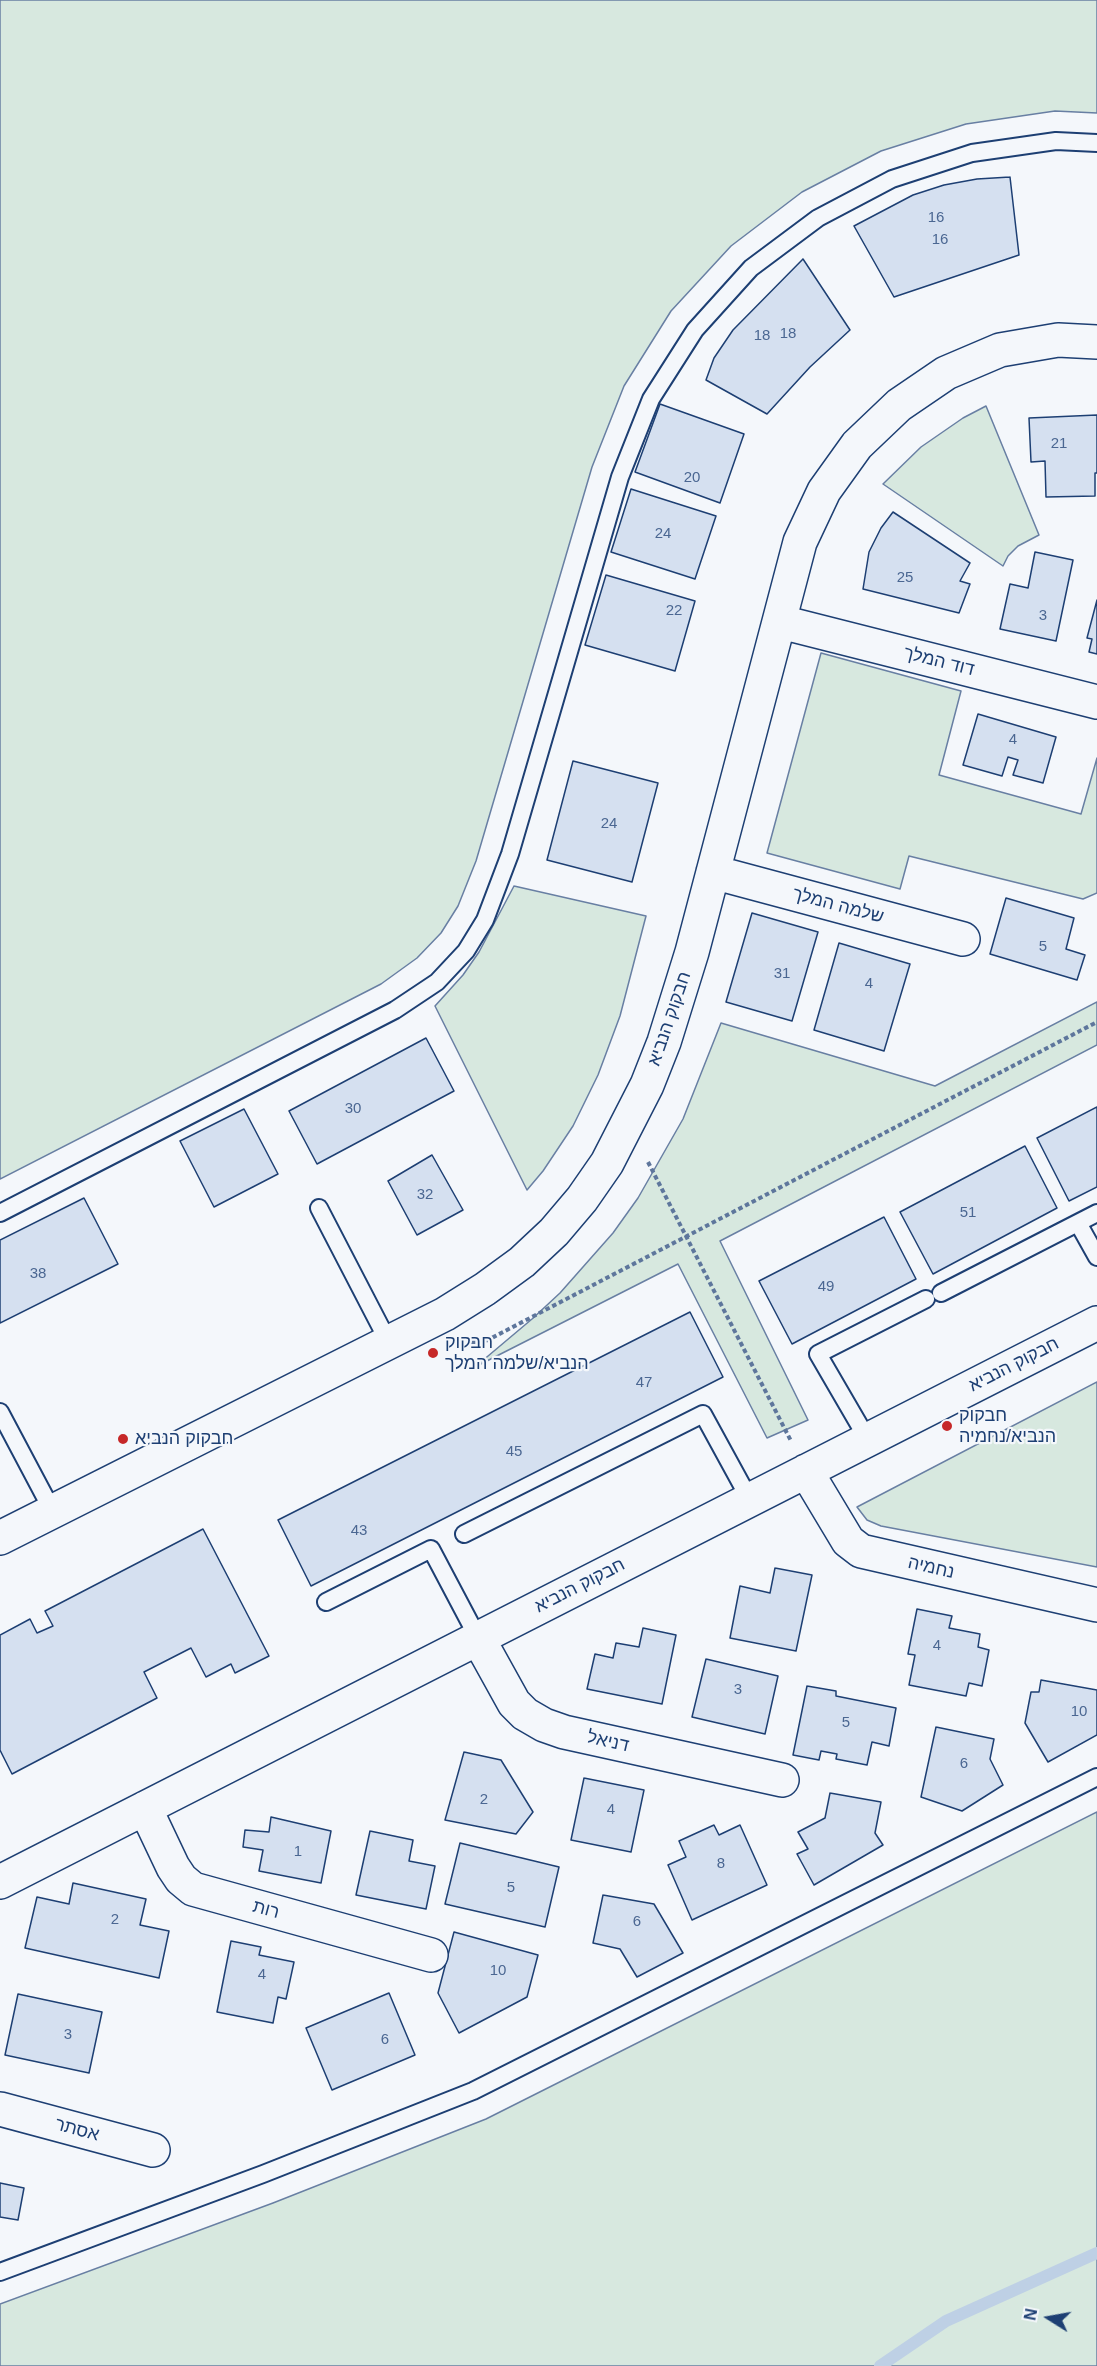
<!DOCTYPE html>
<meta charset="utf-8">
<style>
body{margin:0}
#map{position:relative;width:1097px;height:2366px;overflow:hidden;background:#f4f7fb;font-family:Helvetica,sans-serif}
canvas{display:block}
.north{position:absolute;left:1019px;top:2288px;width:60px;height:60px;-webkit-text-stroke:4px #f4f7fb;paint-order:stroke;rotate:281deg;font-size:16px;font-weight:700;line-height:24px;text-align:center;color:#1d3f73}
.north::after{content:'';display:block;margin:auto;width:21px;height:27px;background:#1d3f73;clip-path:polygon(50% 0,100% 100%,50% 72%,0 100%)}
</style>
<div id="map">
<canvas width="1097" height="2366"></canvas>
<div class="north">N</div>
</div>
<script>
const c = document.querySelector('canvas').getContext('2d');
c.lineJoin = 'round';
function fill(path, color) { c.fillStyle = color; c.fill(path, 'evenodd'); }
const shape = rows => new Path2D(rows.map(r => 'M' + r).join(''));
function trace(path, color, width, dash) { c.strokeStyle = color; c.lineWidth = width; c.lineCap = dash ? 'butt' : 'round'; c.setLineDash(dash || []); c.stroke(path); }
function write(font, color, halo, rows, align = 'center') {
  c.font = font + ' Helvetica,"Noto Sans Hebrew",sans-serif'; c.lineWidth = 4.5; c.setLineDash([]); c.textBaseline = 'middle'; c.strokeStyle = halo; c.fillStyle = color; for (const [text, x, y, turn = 0] of rows) {
    c.save(); c.translate(x, y); c.rotate((+turn || 0) * Math.PI / 180); c.textAlign = isNaN(turn) ? turn : align; if (halo) c.strokeText(text, 0, 0); c.fillText(text, 0, 0); c.restore();
  }
}
const green = shape([
 [0,0,1097,0,1097,113,1055,111,966,124,881,151,802,192,731,246,671,311,624,386,592,467,476,861,458,906,441,933,417,958,381,984,0,1179,0,0],
 [986,406,1039,535,1018,546,1008,556,1003,566,883,484,921,447,963,418,986,406],
 [821,653,961,691,939,775,1081,814,1097,758,1097,893,1083,899,909,856,900,889,767,853,821,653],
 [514,886,646,916,620,1016,598,1075,573,1126,543,1171,527,1190,435,1006,463,975,479,952,514,886],
 [1097,1002,1097,1045,720,1241,808,1420,767,1438,678,1264,475,1367,532,1319,560,1293,613,1233,638,1198,683,1119,721,1023,935,1086,1097,1002],
 [1097,1382,1097,1567,881,1526,867,1520,857,1507,1097,1382],
 [1097,1812,1097,2366,0,2366,0,2304,273,2203,486,2119,1097,1812]
]);
fill(green, '#d7e8df');
trace(green, '#687fa3', 1.5);
trace(shape([
 [880,2366,946,2321,1097,2253]
]), '#bed0e5', 12);
const building = shape([
 [1010,177,1019,255,894,297,854,226,913,195,944,185,977,179,1010,177],
 [803,259,850,330,810,367,767,414,706,380,714,358,733,330,803,259],
 [660,404,744,434,720,503,635,472,660,404],
 [1097,415,1097,473,1095,473,1095,496,1046,497,1045,461,1031,462,1029,418,1097,415],
 [631,489,716,516,695,579,611,552,631,489],
 [893,512,970,563,960,581,970,584,959,613,863,589,869,552,881,528,893,512],
 [1035,552,1073,560,1056,641,1000,629,1010,584,1028,588,1035,552],
 [606,575,695,601,675,671,585,645,606,575],
 [1097,600,1097,654,1089,652,1092,639,1087,638,1097,600],
 [978,714,1056,737,1043,783,1013,775,1018,760,1008,757,1002,776,963,765,978,714],
 [573,761,658,783,632,882,547,860,573,761],
 [1006,898,1074,918,1066,949,1085,955,1077,980,990,954,1006,898],
 [752,913,818,932,792,1021,726,1002,752,913],
 [839,943,910,964,884,1051,814,1030,839,943],
 [426,1038,454,1091,317,1164,289,1111,426,1038],
 [1097,1107,1097,1187,1069,1201,1037,1138,1097,1107],
 [244,1109,278,1174,214,1207,180,1141,244,1109],
 [1025,1146,1057,1208,933,1274,900,1212,1025,1146],
 [432,1155,463,1210,417,1235,388,1181,432,1155],
 [84,1198,118,1264,0,1323,0,1240,84,1198],
 [884,1217,916,1279,792,1344,759,1281,884,1217],
 [690,1312,723,1377,311,1586,278,1520,690,1312],
 [203,1529,269,1656,235,1673,231,1664,206,1677,191,1648,144,1672,157,1698,12,1774,0,1750,0,1635,30,1619,37,1633,53,1626,45,1611,203,1529],
 [775,1568,812,1575,796,1651,730,1638,740,1586,770,1593,775,1568],
 [917,1609,952,1616,949,1628,980,1634,978,1647,989,1650,982,1686,969,1683,966,1696,909,1685,915,1655,908,1654,917,1609],
 [643,1628,676,1635,662,1704,587,1689,595,1654,613,1658,616,1643,639,1647,643,1628],
 [706,1659,778,1676,765,1734,692,1717,706,1659],
 [1041,1680,1097,1690,1097,1735,1048,1762,1025,1723,1031,1692,1039,1692,1041,1680],
 [807,1686,836,1691,836,1696,896,1708,889,1746,872,1742,867,1765,836,1759,837,1754,821,1751,819,1760,793,1755,807,1686],
 [936,1727,994,1739,990,1759,1003,1785,962,1811,921,1797,936,1727],
 [464,1752,501,1760,533,1812,516,1834,445,1820,464,1752],
 [584,1778,644,1790,631,1852,571,1840,584,1778],
 [830,1793,881,1802,875,1833,883,1845,814,1885,797,1854,808,1849,798,1832,825,1818,830,1793],
 [271,1817,331,1831,321,1883,259,1871,263,1850,243,1847,245,1830,269,1832,271,1817],
 [714,1825,719,1835,740,1825,767,1885,692,1920,668,1865,686,1857,679,1841,714,1825],
 [370,1831,413,1840,409,1861,435,1866,426,1909,356,1895,370,1831],
 [460,1843,559,1867,545,1927,445,1904,460,1843],
 [73,1883,146,1899,140,1925,169,1931,159,1978,25,1948,37,1897,69,1904,73,1883],
 [603,1895,654,1904,683,1953,637,1977,620,1949,593,1943,603,1895],
 [454,1932,538,1955,527,1997,459,2033,438,1993,454,1932],
 [231,1941,261,1947,259,1955,294,1962,286,1999,278,1997,273,2023,217,2012,231,1941],
 [389,1993,415,2055,332,2090,306,2028,389,1993],
 [18,1994,102,2012,89,2073,5,2055,18,1994],
 [0,2183,24,2188,18,2220,0,2217,0,2183]
]);
fill(building, '#d5e0f0');
trace(building, '#1d3f73', 1.5);
const service = shape([
 [319,1208,389,1343],
 [0,1213,395,1010,437,982,466,951,485,920,510,854,620,477,651,399,695,330,751,268,818,218,892,179,972,153,1056,141,1097,143],
 [1078,1223,1097,1257],
 [941,1293,1097,1213],
 [0,1412,53,1512],
 [868,1440,818,1354,926,1299],
 [464,1534,703,1414,750,1500],
 [326,1602,431,1549,478,1638],
 [0,2272,263,2174,473,2091,1097,1777]
]);
const minor = shape([
 [781,622,1097,702],
 [713,872,963,939],
 [806,1471,848,1541,861,1551,1097,1605],
 [0,1538,445,1314,485,1289,522,1262,554,1232,582,1199,607,1163,647,1085,664,1042,692,952,800,542,824,491,857,445,899,405,946,373,1000,350,1058,340,1097,342],
 [478,1638,514,1703,525,1714,544,1725,564,1732,782,1780],
 [145,1808,173,1867,181,1879,193,1889,431,1955],
 [0,1882,1097,1323],
 [0,2109,153,2150]
]);
trace(service, '#1d3f73', 20);
trace(minor, '#1d3f73', 36);
trace(shape([
 [648,1162,791,1441],
 [471,1342,484,1342,1097,1022]
]), '#5e769c', 4, [4.5, 3]);
trace(service, '#f4f7fb', 16);
trace(minor, '#f4f7fb', 33);
for (const [x, y, r, color] of [
 [433,1353,6,"#c62828"],
 [947,1426,6,"#c62828"],
 [123,1439,6,"#c62828"]
]) { const dot = new Path2D(); dot.arc(x, y, r, 0, 2 * Math.PI); c.fillStyle = color; c.fill(dot); trace(dot, '#f4f7fb', 2); }
write('15px', '#4b6792', null, [
 ["16",936,218],
 ["16",940,240],
 ["18",788,334],
 ["18",762,336],
 ["21",1059,444],
 ["20",692,478],
 ["24",663,534],
 ["25",905,578],
 ["22",674,611],
 ["3",1043,616],
 ["4",1013,740],
 ["24",609,824],
 ["5",1043,947],
 ["31",782,974],
 ["4",869,984],
 ["30",353,1109],
 ["32",425,1195],
 ["51",968,1213],
 ["38",38,1274],
 ["49",826,1287],
 ["47",644,1383],
 ["45",514,1452],
 ["43",359,1531],
 ["4",937,1646],
 ["3",738,1690],
 ["10",1079,1712],
 ["5",846,1723],
 ["6",964,1764],
 ["2",484,1800],
 ["4",611,1810],
 ["1",298,1852],
 ["8",721,1864],
 ["5",511,1888],
 ["2",115,1920],
 ["6",637,1922],
 ["10",498,1971],
 ["4",262,1975],
 ["3",68,2035],
 ["6",385,2040]
]);
write('18px', '#1d3f73', '#f4f7fb', [
 ["דוד המלך",939,662,14],
 ["שלמה המלך",838,906,15],
 ["חבקוק הנביא",670,1019,-71],
 ["חבקוק הנביא",1014,1365,-27],
 ["נחמיה",931,1568,13],
 ["חבקוק הנביא",580,1586,-27],
 ["דניאל",608,1742,13],
 ["רות",266,1910,15],
 ["אסתר",77,2130,15]
]);
write('18px', '#1d3f73', '#f4f7fb', [
 ["חבקוק",445,1343],
 ["הנביא/שלמה המלך",445,1364],
 ["חבקוק",959,1416],
 ["הנביא/נחמיה",959,1437],
 ["חבקוק הנביא",135,1439]
], 'left');
</script>
